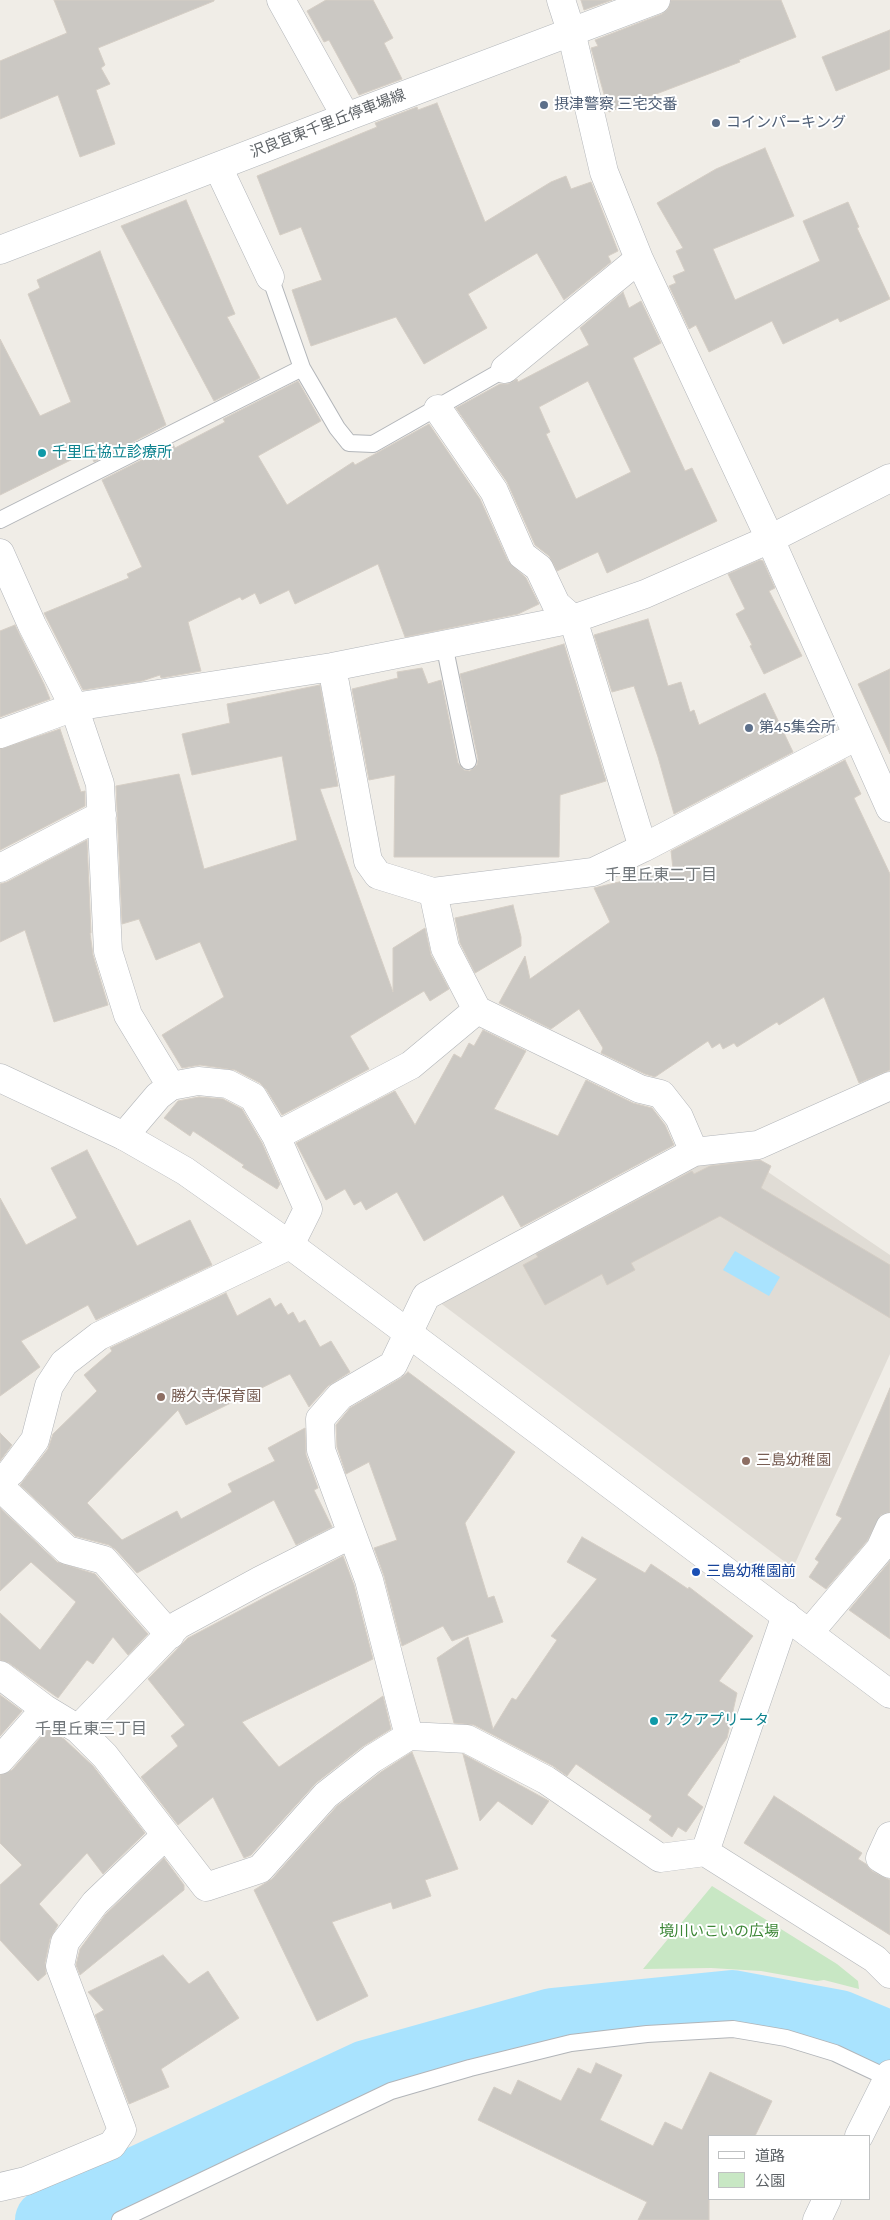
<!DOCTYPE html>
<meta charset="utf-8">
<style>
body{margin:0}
#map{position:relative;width:890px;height:2220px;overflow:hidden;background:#f0ede7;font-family:Karla,"Noto Sans JP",sans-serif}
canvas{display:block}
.legend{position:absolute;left:708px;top:2135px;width:162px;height:65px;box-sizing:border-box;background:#fff;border:1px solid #bfc1c2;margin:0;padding:6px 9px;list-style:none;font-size:15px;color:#5e6367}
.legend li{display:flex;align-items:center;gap:10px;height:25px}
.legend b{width:25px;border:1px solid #bfc1c2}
</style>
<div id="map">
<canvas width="890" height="2220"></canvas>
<ul class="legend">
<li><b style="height:6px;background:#fff"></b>道路</li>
<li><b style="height:14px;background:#c8e7c4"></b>公園</li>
</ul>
</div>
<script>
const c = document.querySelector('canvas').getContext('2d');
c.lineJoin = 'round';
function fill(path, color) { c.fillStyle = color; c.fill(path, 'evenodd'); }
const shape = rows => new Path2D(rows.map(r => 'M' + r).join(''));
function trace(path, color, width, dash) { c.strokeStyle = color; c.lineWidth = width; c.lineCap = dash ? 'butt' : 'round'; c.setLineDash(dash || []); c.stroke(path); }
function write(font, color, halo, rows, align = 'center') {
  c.font = font + ' Karla,"Noto Sans JP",sans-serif'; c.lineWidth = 4; c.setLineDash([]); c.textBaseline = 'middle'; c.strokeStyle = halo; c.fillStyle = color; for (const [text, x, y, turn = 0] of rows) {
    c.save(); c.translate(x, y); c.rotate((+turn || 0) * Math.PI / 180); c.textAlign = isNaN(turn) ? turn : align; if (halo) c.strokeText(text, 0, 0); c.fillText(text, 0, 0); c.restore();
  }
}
fill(shape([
 [743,1155,890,1255,890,1354,793,1568,439,1302,690,1165]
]), '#e0dcd5');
fill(shape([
 [712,1886,837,1964,858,1981,859,1989,824,1980,817,1981,761,1971,711,1968,643,1969]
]), '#c8e7c4');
fill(shape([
 [735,1251,780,1277,769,1296,723,1270]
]), '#a9e3fe');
trace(shape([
 [46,2220,366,2071,552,2019,732,2001,839,2021,890,2042]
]), '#a9e3fe', 62);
const building = shape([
 [54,0,214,0,214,1,98,48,105,65,101,68,110,84,96,90,115,144,80,157,58,95,0,119,0,61,67,33,54,0],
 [326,0,373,0,393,38,384,43,402,79,359,95,329,40,324,42,307,11,326,0],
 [581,0,612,0,584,10,581,0],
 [671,0,781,0,796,37,739,60,740,62,609,112,591,48,598,46,595,40,662,14,668,9,671,0],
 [890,30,890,69,836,91,822,57,890,30],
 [437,103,485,222,551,182,566,176,571,189,591,182,618,251,608,256,611,262,564,300,537,253,468,294,487,328,424,364,396,317,311,346,292,290,322,280,301,227,280,235,257,176,377,127,375,123,417,107,418,110,437,103],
 [765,148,794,216,713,249,735,300,820,261,803,221,848,202,859,227,857,228,890,299,840,322,838,318,783,344,772,321,709,352,696,325,689,329,669,286,676,283,673,276,685,271,676,251,683,248,657,203,716,169,765,148],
 [186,200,235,314,227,317,260,378,214,401,121,226,186,200],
 [100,251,166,425,94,462,89,451,0,495,0,339,40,416,71,402,28,294,40,288,37,280,100,251],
 [623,292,629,308,641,301,661,343,633,358,685,471,692,468,717,521,607,573,598,552,557,571,549,556,535,545,507,482,456,408,500,384,508,384,517,379,518,382,589,345,580,328,623,292],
 [588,381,631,472,576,499,546,434,550,432,539,407,588,381],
 [298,381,321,421,258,456,287,505,353,462,355,465,429,424,480,499,508,561,526,578,539,604,518,614,405,637,378,564,295,604,289,590,260,604,255,593,242,600,240,597,188,622,201,671,161,678,160,675,142,681,83,690,44,613,129,578,127,574,142,567,102,480,173,444,175,448,225,422,223,419,298,381],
 [760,560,763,561,775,588,769,591,802,656,764,674,750,646,752,645,736,614,745,609,728,574,760,560],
 [648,619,668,686,681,682,690,712,694,710,699,725,765,693,793,752,674,814,658,757,634,686,612,692,594,635,648,619],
 [15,625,44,684,50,699,0,717,0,631,15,625],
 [564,644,606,781,560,795,559,857,394,857,395,775,369,780,352,689,398,678,397,672,422,668,428,684,441,680,458,763,464,770,470,771,477,765,478,759,460,674,564,644],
 [890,669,890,754,858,684,890,669],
 [320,685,338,786,320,789,393,992,393,948,425,928,431,955,449,989,430,1001,424,991,350,1036,369,1069,282,1115,266,1089,260,1083,235,1070,200,1065,182,1068,162,1035,224,997,200,942,156,960,139,919,122,924,116,786,179,774,204,869,297,840,282,756,192,775,182,734,230,723,227,704,320,685],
 [60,729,81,792,85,791,85,806,0,850,0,749,60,729],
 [845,760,861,794,854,798,890,874,890,1070,859,1083,824,997,779,1025,777,1022,737,1047,734,1043,723,1049,720,1043,712,1048,708,1041,655,1077,645,1074,601,1053,603,1048,579,1009,551,1029,499,1003,525,956,530,979,610,922,594,888,673,869,671,851,845,760],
 [87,840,91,933,90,933,93,955,108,1005,54,1022,25,930,0,942,0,884,7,882,87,840],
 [513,905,521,937,521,946,475,973,460,943,455,918,513,905],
 [483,1030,526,1051,494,1109,558,1136,586,1080,633,1103,652,1108,665,1125,674,1145,521,1227,503,1195,424,1241,397,1192,366,1210,361,1201,354,1205,345,1189,326,1200,296,1143,395,1091,415,1125,454,1054,461,1058,469,1043,474,1046,483,1030],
 [199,1097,223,1099,242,1109,262,1143,280,1184,277,1189,242,1167,244,1165,193,1131,190,1136,164,1118,178,1101,199,1097],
 [87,1150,137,1246,190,1220,212,1265,96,1320,88,1305,21,1341,40,1367,0,1396,0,1198,26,1245,77,1218,51,1168,87,1150],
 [760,1160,771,1166,761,1188,890,1265,890,1318,720,1216,631,1263,635,1270,607,1285,602,1274,545,1305,523,1265,538,1257,536,1254,692,1171,694,1174,710,1166,760,1160],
 [226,1293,237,1316,270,1298,275,1307,281,1303,288,1315,293,1312,299,1323,305,1320,320,1347,331,1341,350,1372,328,1386,309,1407,290,1374,186,1425,178,1410,87,1503,122,1540,177,1511,181,1519,232,1492,228,1484,275,1461,268,1448,305,1428,306,1455,318,1488,314,1490,332,1527,296,1545,274,1500,137,1573,116,1550,109,1545,75,1536,20,1485,48,1449,53,1434,97,1391,84,1375,112,1351,110,1348,226,1293],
 [408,1372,515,1452,465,1523,488,1598,494,1596,503,1622,452,1641,443,1626,402,1646,384,1576,374,1548,397,1540,369,1462,346,1474,337,1447,336,1425,350,1408,401,1378,408,1372],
 [890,1388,890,1512,881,1515,867,1541,826,1589,809,1577,819,1562,815,1559,842,1518,836,1515,890,1388],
 [0,1433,12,1445,0,1461,0,1433],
 [0,1508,57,1562,95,1574,148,1634,128,1655,113,1637,93,1664,87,1660,58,1698,9,1663,0,1660,0,1613,40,1650,76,1602,31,1562,0,1591,0,1508],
 [582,1537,645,1573,651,1564,688,1589,689,1587,753,1636,719,1681,737,1693,727,1738,687,1795,703,1807,686,1832,678,1827,672,1837,649,1820,652,1816,576,1764,567,1776,553,1766,474,1725,454,1723,437,1658,468,1637,493,1729,512,1698,516,1700,557,1640,551,1636,597,1579,567,1562,582,1537],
 [343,1556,354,1585,373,1659,242,1722,279,1767,383,1696,391,1729,362,1747,316,1783,251,1855,244,1858,213,1797,178,1825,141,1777,178,1746,171,1736,185,1725,148,1679,188,1638,343,1556],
 [890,1561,890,1639,849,1610,890,1561],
 [0,1695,22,1711,0,1736,0,1695],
 [48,1729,64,1739,93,1766,145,1833,103,1874,87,1853,39,1904,58,1925,50,1939,45,1963,46,1974,38,1981,0,1940,0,1885,22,1865,0,1843,0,1775,12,1770,48,1729],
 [412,1752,458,1869,425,1880,431,1896,393,1909,391,1902,332,1922,368,1996,317,2021,254,1890,272,1879,337,1806,381,1772,412,1752],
 [463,1754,549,1801,532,1825,498,1801,480,1821,463,1754],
 [774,1796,862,1853,858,1859,866,1864,872,1871,890,1880,890,1935,744,1843,774,1796],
 [164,1858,184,1885,184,1890,80,1975,76,1965,80,1949,105,1915,164,1858],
 [163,1955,189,1984,208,1971,239,2018,161,2069,169,2087,129,2104,95,2015,104,2010,88,1992,163,1955],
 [596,2063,622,2075,600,2120,653,2146,665,2122,682,2130,710,2072,772,2101,755,2136,709,2136,709,2220,638,2220,647,2202,478,2120,494,2087,511,2095,518,2080,561,2101,578,2068,591,2074,596,2063]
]);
fill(building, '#cbc8c3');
trace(building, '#d5cec5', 1);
const service = shape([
 [302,368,337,428,349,443,373,444,505,369],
 [0,520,302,368,270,277],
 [444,644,468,761],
 [120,2220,391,2091,470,2068,571,2043,647,2034,733,2029,786,2038,835,2053,888,2078]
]);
const minor = shape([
 [281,0,346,117],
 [561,0,571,31,604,172,639,259,770,539,890,808],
 [218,167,270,277],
 [505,369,639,259],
 [438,409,494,491,522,555,539,568,556,604,573,619,643,848],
 [0,553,32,625,74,707,100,784,108,951,128,1015,171,1086],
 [332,667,368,861,378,875,433,892,593,872,643,848,857,736],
 [0,734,74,707,332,667,573,619,645,594,770,539,890,478],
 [0,868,102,815],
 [477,1010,640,1089,661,1094,679,1117,694,1152],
 [276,1136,411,1065,477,1010,445,948,433,892],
 [0,1481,11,1472,35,1440,49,1386,64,1363,99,1336,290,1245,308,1209,276,1136,253,1097,228,1084,198,1081,171,1086,158,1096,124,1136],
 [0,1487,67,1550,104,1560,170,1635],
 [786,1615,705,1852,875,1959,890,1974],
 [809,1633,880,1549,890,1527],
 [0,1675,45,1709,78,1729,105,1756,206,1887,260,1869,326,1795,372,1759,409,1736,467,1739,546,1780,660,1858,705,1852],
 [78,1729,178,1625,259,1581,352,1534],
 [409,1736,369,1580,321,1450,320,1419,340,1396,393,1365,426,1296,694,1152,758,1145,890,1086],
 [0,1760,45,1709],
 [890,1836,880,1858,890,1864],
 [859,2136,890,2074],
 [0,2187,26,2181,112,2145,122,2130,60,1966,65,1942,95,1903,166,1835],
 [817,2220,827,2199]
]);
const tertiary = shape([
 [0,1078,124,1136,185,1171,290,1245,408,1333,890,1694]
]);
const secondary = shape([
 [0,250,346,117,656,0]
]);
trace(service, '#b2b5b9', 18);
trace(minor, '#b2b5b9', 29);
trace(tertiary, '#b2b5b9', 29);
trace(secondary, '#b3b7bb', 29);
trace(service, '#fff', 16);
trace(minor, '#fff', 28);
trace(tertiary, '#fff', 28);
trace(secondary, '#fff', 28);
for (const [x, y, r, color] of [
 [544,105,5,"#5c6f8a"],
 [716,123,5,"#5c6f8a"],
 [42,453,5,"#0f9aa8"],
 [749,728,5,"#5c6f8a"],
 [161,1397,5,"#8d6e63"],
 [746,1461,5,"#8d6e63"],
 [696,1572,5,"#1a4fb4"],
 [654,1721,5,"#0f9aa8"]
]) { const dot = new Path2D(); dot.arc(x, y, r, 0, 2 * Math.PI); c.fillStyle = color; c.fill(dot); trace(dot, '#fff', 2); }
write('15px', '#4e5e75', '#fff', [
 ["摂津警察 三宅交番",554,105],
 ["コインパーキング",726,123],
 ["第45集会所",759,728]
], 'left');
write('15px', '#5e6367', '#fff', [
 ["沢良宜東千里丘停車場線",328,124,-21]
]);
write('15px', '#0d838f', '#fff', [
 ["千里丘協立診療所",52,453],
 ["アクアプリータ",664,1721]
], 'left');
write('15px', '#785e54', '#fff', [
 ["勝久寺保育園",171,1397],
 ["三島幼稚園",756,1461]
], 'left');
write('15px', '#164399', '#fff', [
 ["三島幼稚園前",706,1572]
], 'left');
write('15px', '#3c8636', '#fff', [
 ["境川いこいの広場",719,1932]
]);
write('16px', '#6f7579', '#fff', [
 ["千里丘東二丁目",661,875],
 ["千里丘東三丁目",91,1729]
]);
</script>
